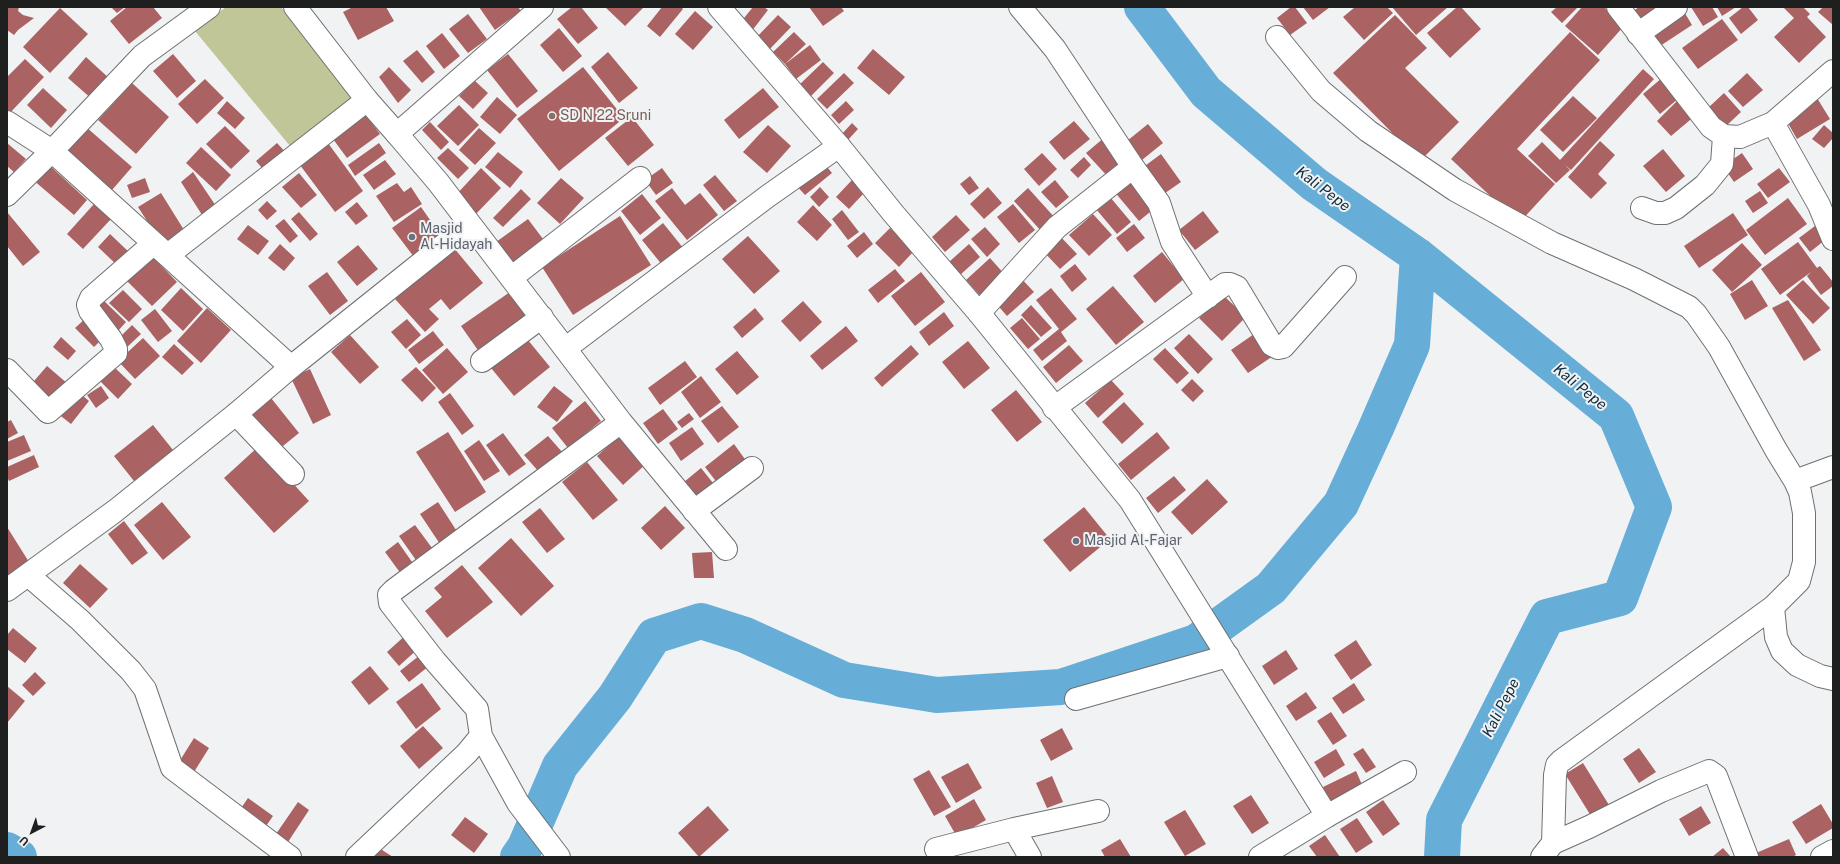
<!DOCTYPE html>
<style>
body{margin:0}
#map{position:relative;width:1840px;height:864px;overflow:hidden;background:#f1f2f4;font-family:"Public Sans",sans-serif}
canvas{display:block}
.frame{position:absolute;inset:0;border:8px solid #1e1f1f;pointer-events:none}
.north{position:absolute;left:12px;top:812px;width:40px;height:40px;-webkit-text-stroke:3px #f1f2f4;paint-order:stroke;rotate:221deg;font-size:11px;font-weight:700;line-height:16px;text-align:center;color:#1e1f1f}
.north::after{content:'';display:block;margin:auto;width:14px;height:18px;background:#1e1f1f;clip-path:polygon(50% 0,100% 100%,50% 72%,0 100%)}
</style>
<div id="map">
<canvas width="1840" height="864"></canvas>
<div class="frame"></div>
<div class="north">U</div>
</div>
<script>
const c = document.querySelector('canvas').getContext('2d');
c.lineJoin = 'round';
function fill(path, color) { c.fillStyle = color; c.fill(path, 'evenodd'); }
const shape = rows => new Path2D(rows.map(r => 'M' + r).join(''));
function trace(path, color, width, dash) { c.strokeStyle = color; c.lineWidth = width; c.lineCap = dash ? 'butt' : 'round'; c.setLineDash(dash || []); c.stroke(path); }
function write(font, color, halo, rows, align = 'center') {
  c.font = font + ' "Public Sans",sans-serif'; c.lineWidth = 4; c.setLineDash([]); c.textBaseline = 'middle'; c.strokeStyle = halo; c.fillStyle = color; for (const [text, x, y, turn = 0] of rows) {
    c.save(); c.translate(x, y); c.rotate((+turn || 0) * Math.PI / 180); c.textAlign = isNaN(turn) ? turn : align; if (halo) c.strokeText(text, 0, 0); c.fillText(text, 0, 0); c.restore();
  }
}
fill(shape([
 [226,7,281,7,354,99,290,146,195,31]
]), '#c0c697');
trace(shape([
 [1142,7,1206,92,1314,184,1418,256,1616,416,1654,507,1620,598,1547,617,1444,820,1442,857],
 [7,850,19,857],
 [518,857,525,847,560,766,615,697,654,636,701,621,745,635,844,680,937,695,1061,687,1196,642,1271,588,1341,504,1376,428,1412,345,1418,256]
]), '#66add7', 36);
fill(shape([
 [7,7,19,7,18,11,23,15,34,18,18,30,14,35,7,30],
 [111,7,125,7,117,13],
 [127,7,153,7,162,18,129,44,110,21],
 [353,7,386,7,394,21,358,40,343,12],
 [479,7,518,7,521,11,495,30],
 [572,7,581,7,598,28,578,44,557,19],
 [605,7,642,7,643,8,625,26],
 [662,7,681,7,683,9,660,37,647,26],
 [753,7,764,7,768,10,751,32,740,23],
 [809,7,841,7,844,11,823,26],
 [1291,7,1295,7,1307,23,1290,35,1277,18],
 [1303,7,1330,7,1313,20],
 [1355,7,1387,7,1393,13,1364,40,1343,17],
 [1392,7,1448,7,1416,35],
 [1457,7,1461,7,1481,29,1450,58,1427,33],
 [1557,7,1576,7,1577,8,1562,23,1551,12],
 [1582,7,1604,7,1624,26,1598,55,1565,26],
 [1639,7,1667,7,1643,26,1632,12],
 [1691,7,1712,7,1718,17,1703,26],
 [1717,7,1736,7,1722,16],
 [1743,7,1748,7,1758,20,1741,34,1729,18],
 [1783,7,1803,7,1810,14,1807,17,1826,37,1799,63,1774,37,1794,18],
 [1823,7,1833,7,1833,25,1818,12],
 [60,8,88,34,50,73,23,47],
 [1683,10,1692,25,1660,46,1650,31],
 [695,11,713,27,693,50,675,34],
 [468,14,487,39,468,53,449,29],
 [778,15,791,27,767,52,754,40],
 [1395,15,1427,48,1405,68,1459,122,1420,161,1333,73],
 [1722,19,1738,40,1698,69,1682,48],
 [559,28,582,56,563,72,540,45],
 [794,32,806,44,785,64,773,52],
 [1570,32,1600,60,1517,149,1555,184,1519,223,1451,159],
 [442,33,460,56,444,69,426,46],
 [810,45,821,60,796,79,785,64],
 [873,49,905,77,889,95,857,68],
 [417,50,435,72,422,83,403,61],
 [608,52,638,88,619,103,591,67],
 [173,54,196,81,177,98,153,71],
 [508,54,538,91,517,108,487,70],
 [86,57,111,80,93,100,68,78],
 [25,59,44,77,7,116,7,77],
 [823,62,834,73,808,99,797,87],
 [389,67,411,90,398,103,379,77],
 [583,67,624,118,559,171,517,119],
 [1643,69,1654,79,1571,170,1565,165,1570,170,1556,183,1528,156,1542,142,1560,160],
 [844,73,854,83,827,109,817,99],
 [1747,73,1763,90,1743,107,1728,91],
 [1662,78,1679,98,1660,114,1643,94],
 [205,79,224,98,197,124,178,104],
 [474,80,488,93,473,109,459,96],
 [132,83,169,117,136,154,98,120],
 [43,88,67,110,51,128,27,105],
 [763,88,779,107,739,139,724,120],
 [1724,93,1741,112,1726,126,1708,108],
 [1573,96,1597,118,1563,152,1540,130],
 [497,97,517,115,500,134,480,117],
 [1681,97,1696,115,1671,136,1657,121],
 [1817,98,1830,119,1797,139,1785,118],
 [227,101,245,118,235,129,217,113],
 [846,101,854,110,839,124,831,115],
 [459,105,479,125,458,146,437,126],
 [366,115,380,134,347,158,333,139],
 [632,117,654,145,628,166,605,138],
 [1074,121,1090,139,1064,160,1049,142],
 [430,122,449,142,441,150,422,130],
 [852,123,858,129,847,141,841,135],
 [1148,124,1163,143,1137,164,1122,145],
 [768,125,791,146,767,173,743,152],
 [1824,125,1833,133,1833,138,1824,148,1812,139],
 [225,126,250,151,231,169,206,144],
 [86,127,132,167,112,190,66,150],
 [479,128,496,143,475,165,459,150],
 [1105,137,1129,163,1110,179,1086,153],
 [1600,141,1615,155,1598,174,1607,183,1591,199,1568,177],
 [7,143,26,159,14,172,7,166],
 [277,143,289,156,268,175,256,161],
 [328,143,363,191,335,212,300,165],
 [379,143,386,153,355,176,348,165],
 [201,147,231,175,216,191,186,163],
 [448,148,469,168,458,179,437,158],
 [1663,149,1685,176,1666,192,1643,166],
 [498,152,523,172,510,188,485,167],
 [1042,153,1057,169,1039,186,1024,169],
 [1742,153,1753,169,1734,182,1723,166],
 [1161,154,1181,182,1158,198,1138,171],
 [1084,157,1091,165,1078,178,1070,170],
 [385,160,396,174,374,190,363,175],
 [823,162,832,173,805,195,795,184],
 [47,163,87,200,74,215,32,179],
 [481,168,501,188,474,216,454,197],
 [662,168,673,183,656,195,645,180],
 [1779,168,1790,182,1768,198,1757,184],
 [193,172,218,209,204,218,181,182],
 [299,173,317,195,301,208,282,187],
 [715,175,737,201,724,211,703,185],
 [970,176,979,188,969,195,960,184],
 [1130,177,1155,208,1139,221,1113,190],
 [145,178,150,192,132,198,127,185],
 [561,178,584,198,560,224,537,203],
 [852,180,865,192,849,209,836,197],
 [1055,180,1069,197,1056,208,1041,192],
 [397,183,404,192,411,187,422,204,394,222,376,196],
 [820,187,829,197,819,207,810,197],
 [988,187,1002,203,984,219,970,204],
 [672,188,685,205,700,193,718,215,687,240,655,201],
 [1028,188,1056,219,1042,232,1014,201],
 [521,189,531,199,503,227,493,218],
 [1760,191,1768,203,1753,213,1745,201],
 [161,193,184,230,162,244,138,207],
 [642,194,661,218,640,235,621,211],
 [1110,197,1131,222,1117,234,1096,209],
 [1788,198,1807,224,1765,255,1746,230],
 [267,201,277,211,267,220,258,210],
 [357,202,368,216,356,225,345,212],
 [94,204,111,219,83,249,67,234],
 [1013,204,1035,230,1019,243,997,217],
 [813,205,832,225,817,241,797,222],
 [421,207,442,237,414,257,392,228],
 [842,210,859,232,848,240,832,219],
 [1203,211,1219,232,1195,250,1179,230],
 [7,212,40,252,23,266,7,246],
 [299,212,318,234,310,241,291,219],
 [1733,213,1748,235,1699,268,1684,246],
 [1093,214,1112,235,1089,256,1069,235],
 [956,215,970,230,945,252,932,237],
 [620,216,651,265,573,315,542,267],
 [284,219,298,236,290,243,275,226],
 [528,219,546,243,514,267,496,242],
 [663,223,684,249,663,266,642,240],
 [1819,223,1830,236,1810,252,1799,238],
 [1134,224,1145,238,1127,252,1116,238],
 [248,225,269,241,258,255,237,239],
 [985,227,1000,244,987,257,971,239],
 [890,228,914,251,899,267,875,243],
 [864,232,873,244,857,258,847,246],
 [110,234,131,254,119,267,98,247],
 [1059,235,1077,254,1060,269,1042,250],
 [748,236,780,271,754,294,722,259],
 [1798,242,1817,268,1820,266,1833,282,1833,286,1821,295,1807,276,1811,272,1780,295,1761,269],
 [1742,243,1762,265,1732,292,1712,270],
 [280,244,295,258,284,271,268,258],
 [969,244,980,257,960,275,949,262],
 [358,245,378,269,357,286,337,262],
 [454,248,483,283,450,310,441,299,429,309,439,319,425,332,395,299],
 [147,251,177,282,152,306,122,276],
 [1162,252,1184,279,1155,303,1133,276],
 [990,258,1006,276,982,298,966,280],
 [1075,264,1087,279,1072,292,1060,276],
 [895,269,905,281,878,303,868,290],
 [327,272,348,301,330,315,308,286],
 [921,272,945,302,915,326,891,296],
 [1019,276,1034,292,1007,316,993,300],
 [1752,280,1768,306,1745,320,1730,294],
 [1803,280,1830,308,1813,324,1786,295],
 [1113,286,1144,322,1116,345,1086,309],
 [181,288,203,309,183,331,161,310],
 [1051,288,1077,319,1061,332,1067,341,1042,361,1033,350,1059,329,1036,300],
 [123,290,142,309,129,322,109,303],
 [510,292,531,322,482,356,461,326],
 [1223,295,1246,317,1222,341,1199,318],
 [1788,300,1821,350,1804,361,1772,308],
 [104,301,126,322,117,332,95,310],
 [803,301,822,322,800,342,781,321],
 [1031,305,1052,328,1041,337,1021,315],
 [207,308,231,330,201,363,177,341],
 [755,308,764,319,742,338,733,327],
 [155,309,172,331,158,342,141,320],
 [944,312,954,326,929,346,919,332],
 [87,317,105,336,94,347,75,328],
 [1022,318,1040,339,1028,349,1010,328],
 [407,319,421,335,406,349,391,332],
 [132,325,141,334,124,350,115,342],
 [846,326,858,341,822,370,810,356],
 [433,331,444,345,419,364,408,350],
 [1257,332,1273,356,1248,373,1231,350],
 [523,334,550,367,514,396,487,363],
 [1189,334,1213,359,1198,374,1174,348],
 [350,335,379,367,360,384,331,352],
 [61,337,76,351,68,360,53,347],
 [143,338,160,356,135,379,118,361],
 [968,341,990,368,964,389,942,362],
 [174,344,194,363,182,375,162,357],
 [911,345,919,354,882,387,874,378],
 [1069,345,1083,361,1056,383,1043,367],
 [447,348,468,372,443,394,422,370],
 [1165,348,1189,373,1177,384,1153,359],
 [737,351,759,377,737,395,715,369],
 [685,361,697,377,660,405,648,388],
 [47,366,68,384,49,406,28,388],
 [113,366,132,384,118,399,99,380],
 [416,367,436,388,422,402,401,380],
 [310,369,331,415,313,424,291,378],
 [701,376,721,402,700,418,681,392],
 [1192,379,1204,391,1193,402,1181,390],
 [1111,380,1124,394,1098,418,1085,403],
 [101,386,109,398,96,408,87,395],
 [554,386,573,401,557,422,537,407],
 [76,390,89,401,71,424,57,413],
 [1016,390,1042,422,1017,442,991,410],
 [450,393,474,426,462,435,438,402],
 [271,398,299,433,278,450,250,415],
 [585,401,601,421,568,448,552,428],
 [1124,402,1144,424,1122,444,1102,422],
 [722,406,739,427,718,443,701,421],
 [663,409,678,429,658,444,643,423],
 [689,413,694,419,682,428,677,422],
 [11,420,18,433,7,439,7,422],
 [153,425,173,450,134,481,114,456],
 [692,427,704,444,681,461,669,443],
 [448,432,486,492,455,512,416,452],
 [1157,432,1170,448,1131,480,1118,464],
 [503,433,526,464,509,476,486,445],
 [24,435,31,451,7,461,7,442],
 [620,435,646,464,623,485,597,456],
 [548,436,563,453,539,472,524,455],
 [479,440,500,471,484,481,464,451],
 [734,444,747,462,718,484,705,467],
 [259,446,309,501,274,533,224,478],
 [34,455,39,467,9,481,7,477,7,467],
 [587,462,618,500,593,520,562,482],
 [701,468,713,483,696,497,684,482],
 [1174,476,1186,490,1158,513,1146,498],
 [1207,479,1228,502,1192,535,1171,512],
 [162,502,191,537,163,560,134,525],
 [438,502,458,533,440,544,420,514],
 [665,506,685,528,661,550,641,528],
 [1084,507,1110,539,1070,572,1043,540],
 [540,508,565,539,547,553,522,522],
 [124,521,148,553,132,565,108,534],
 [415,525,435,552,418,563,399,536],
 [7,527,29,562,7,576],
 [511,538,554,586,521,616,478,568],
 [398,542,417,569,404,578,385,552],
 [712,552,714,578,694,578,692,553],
 [80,564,108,589,90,608,63,583],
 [462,565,493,602,447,638,425,611,442,597,434,588],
 [13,628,37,648,25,663,7,649,7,635],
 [408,633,420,647,399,666,387,652],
 [1356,640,1372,665,1351,680,1334,655],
 [1286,650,1298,669,1274,685,1262,666],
 [425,651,434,662,409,682,400,671],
 [370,666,389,689,369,705,351,682],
 [35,672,46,683,33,696,22,685],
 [422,683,441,709,416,729,396,702],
 [1354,683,1365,700,1343,714,1332,698],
 [7,686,25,701,7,723],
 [1306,692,1317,708,1296,721,1286,706],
 [1331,712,1347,736,1333,745,1317,721],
 [423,726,443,748,419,769,400,746],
 [1062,728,1073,749,1051,761,1040,740],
 [194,738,209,748,194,772,179,762],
 [1363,748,1376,767,1366,773,1353,754],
 [1639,748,1656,772,1639,783,1623,759],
 [1336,749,1345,765,1324,778,1314,762],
 [968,763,982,788,956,803,941,777],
 [1583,763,1609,805,1591,816,1565,774],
 [929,770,951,807,934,816,913,779],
 [1356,771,1363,787,1330,802,1323,787],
 [1052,776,1063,802,1047,808,1036,783],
 [1251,795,1269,823,1252,834,1233,806],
 [248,798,273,816,264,829,239,811],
 [974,799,986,820,957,837,945,816],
 [1383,800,1400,824,1383,836,1366,812],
 [298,802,309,810,288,842,276,834],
 [1821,804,1833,824,1833,828,1806,844,1792,822],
 [708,806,729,830,699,857,678,833],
 [1701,806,1711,823,1689,836,1679,819],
 [1185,810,1206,844,1185,856,1164,822],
 [465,817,488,834,474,853,451,835],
 [1357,818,1373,842,1356,853,1340,829],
 [1325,835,1340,857,1317,857,1309,846],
 [1120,839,1131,857,1105,857,1101,850],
 [1789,839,1796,855,1792,857,1758,857,1756,853],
 [379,848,393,857,373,857],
 [1723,848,1731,857,1712,857]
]), '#ab6262');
const minor = shape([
 [209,7,142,56,52,151,291,367],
 [1020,7,1055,49,1133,167,1159,203,1172,242,1208,297],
 [1618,7,1711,127,1724,136,1740,137,1773,123,1819,205,1833,239],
 [1638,34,1676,7],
 [1277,37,1321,91,1368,131,1455,190,1552,243,1634,279,1689,307,1696,314,1719,347,1776,450,1795,481,1800,492,1804,513,1804,562,1799,581,1773,607,1561,761,1557,765,1555,775,1553,843],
 [7,122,52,151,7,195],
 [1773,123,1833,71],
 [1642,208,1656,213,1665,213,1676,208,1705,185,1722,164,1724,136],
 [470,224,621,422,726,549],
 [168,255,367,100],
 [511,278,640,178],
 [979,313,1057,227,1133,167],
 [566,348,768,196,839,146],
 [482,361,542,317],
 [7,370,48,412,116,353,116,349,111,339,90,311,88,305,91,298,154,243],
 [1054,408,1225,284,1230,284,1237,287,1272,345,1278,348,1283,347,1345,277],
 [236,414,293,474],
 [1795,481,1833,467],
 [694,511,752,468],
 [28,575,80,620,131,671,145,689,172,768,290,857],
 [7,590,115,511,236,414,291,367,470,224,438,182,397,134],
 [1773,607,1776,637,1782,651,1797,665,1820,676,1833,679],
 [1076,699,1228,656],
 [1327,816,1405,772],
 [1014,829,1098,811],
 [936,849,1014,829,1030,857],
 [357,857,467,753,481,736],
 [559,857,518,803,481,736,477,709,435,661,390,603,389,595,394,590,621,422],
 [1542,857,1553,843,1589,827,1661,791,1709,771,1716,776,1747,857],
 [1822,857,1833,851]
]);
const tertiary = shape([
 [295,7,367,100,397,134,542,7],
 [719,7,839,146,893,213,979,313,1130,500,1327,816,1260,857]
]);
trace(minor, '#6f7071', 24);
trace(tertiary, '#6f7071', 24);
trace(minor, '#fff', 22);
trace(tertiary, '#fff', 22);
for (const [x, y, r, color] of [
 [552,116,4,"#8d6e63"],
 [412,237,4,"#6b7280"],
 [1076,541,4,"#6b7280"]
]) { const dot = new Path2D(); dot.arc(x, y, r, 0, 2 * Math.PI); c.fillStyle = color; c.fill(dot); trace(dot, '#f1f2f4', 1.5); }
write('14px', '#785e54', '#f1f2f4', [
 ["SD N 22 Sruni",560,116]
], 'left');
write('14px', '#5b616d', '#f1f2f4', [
 ["Masjid",420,229],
 ["Al-Hidayah",420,245],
 ["Masjid Al-Fajar",1084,541]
], 'left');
write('italic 15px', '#0c2d3e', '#f1f2f4', [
 ["Kali Pepe",1323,189,37],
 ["Kali Pepe",1580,387,39],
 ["Kali Pepe",1501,708,-63]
]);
</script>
